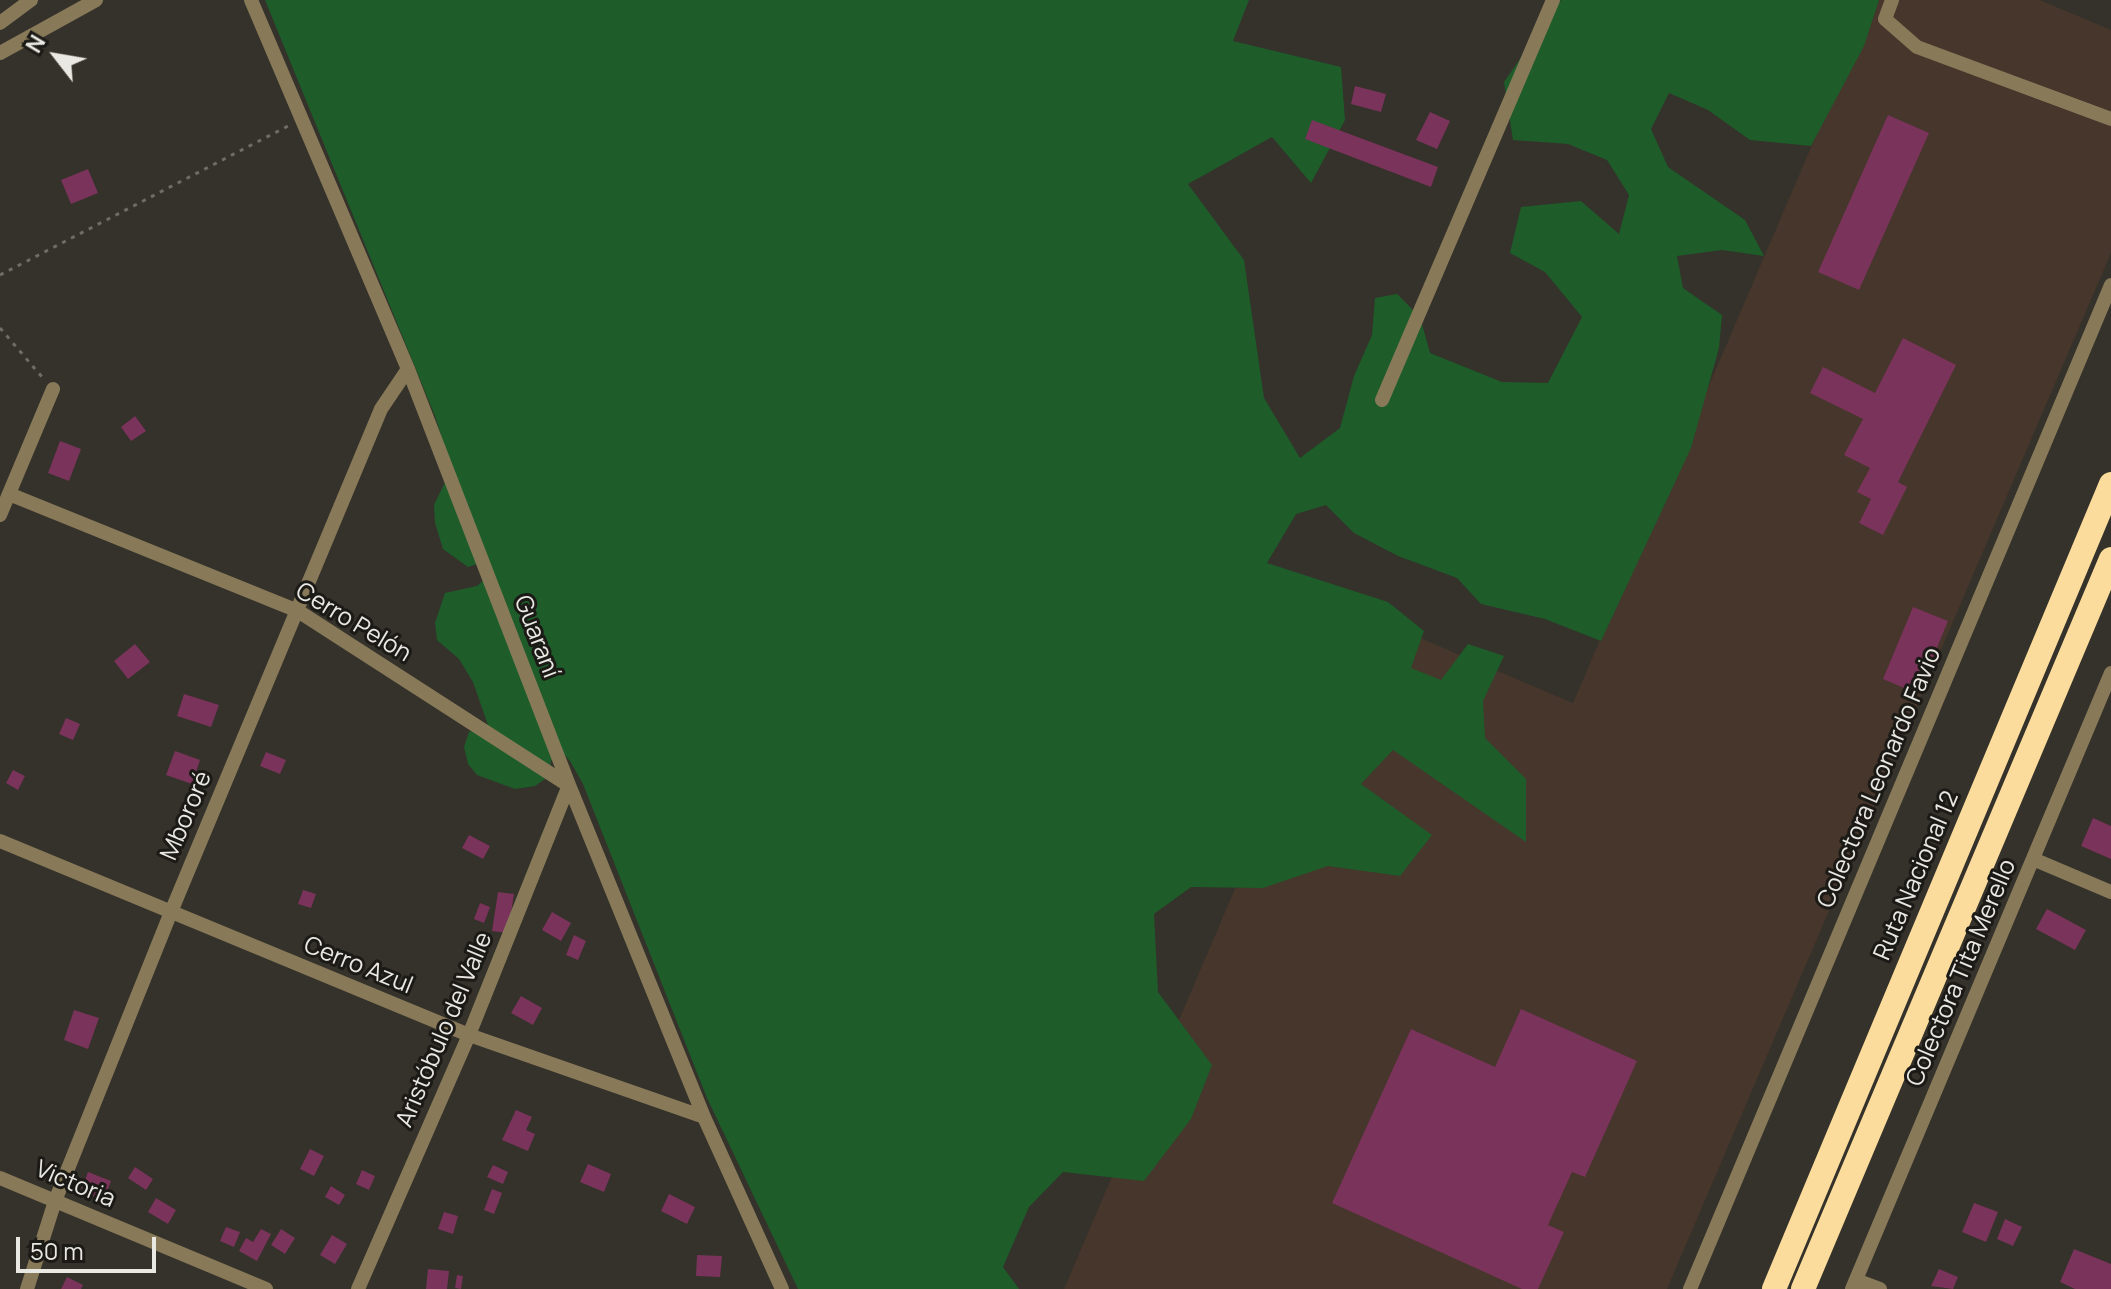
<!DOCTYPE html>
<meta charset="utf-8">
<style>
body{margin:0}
#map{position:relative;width:2111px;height:1289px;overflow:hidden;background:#34322a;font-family:Manrope,sans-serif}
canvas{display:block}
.north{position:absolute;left:16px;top:16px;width:80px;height:80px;-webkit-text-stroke:6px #1b1a16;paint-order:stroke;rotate:301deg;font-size:22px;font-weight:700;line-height:32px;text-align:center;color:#e9e8e2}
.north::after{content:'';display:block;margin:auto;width:28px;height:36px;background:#e9e8e2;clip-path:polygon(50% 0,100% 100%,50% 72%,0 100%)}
.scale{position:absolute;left:16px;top:1237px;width:140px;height:36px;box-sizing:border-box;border:4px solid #e9e8e2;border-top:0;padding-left:10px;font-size:24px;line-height:28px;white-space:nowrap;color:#e9e8e2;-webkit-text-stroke:6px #1b1a16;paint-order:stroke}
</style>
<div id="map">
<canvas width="2111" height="1289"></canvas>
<div class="north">N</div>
<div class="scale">50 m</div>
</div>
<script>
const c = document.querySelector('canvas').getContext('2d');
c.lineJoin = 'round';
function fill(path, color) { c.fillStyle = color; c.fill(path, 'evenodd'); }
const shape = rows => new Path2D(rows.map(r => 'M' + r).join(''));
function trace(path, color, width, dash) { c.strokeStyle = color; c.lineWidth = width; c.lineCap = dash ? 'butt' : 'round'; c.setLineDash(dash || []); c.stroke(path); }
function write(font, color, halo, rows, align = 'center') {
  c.font = font + ' Manrope,sans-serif'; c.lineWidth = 6; c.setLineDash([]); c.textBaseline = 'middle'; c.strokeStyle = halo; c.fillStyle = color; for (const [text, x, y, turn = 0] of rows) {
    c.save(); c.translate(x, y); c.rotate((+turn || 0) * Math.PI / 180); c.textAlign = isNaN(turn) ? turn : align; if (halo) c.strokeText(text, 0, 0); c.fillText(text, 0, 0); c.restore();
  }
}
fill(shape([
 [1874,0,2040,0,2111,30,2111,253,1667,1289,1064,1289,1354,610,1573,703]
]), '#46362b');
fill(shape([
 [265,0,1249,0,1233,41,1341,67,1345,120,1311,183,1272,137,1188,184,1244,260,1264,398,1300,458,1340,428,1354,376,1372,335,1375,298,1397,294,1420,317,1430,353,1502,382,1548,383,1582,317,1545,272,1510,253,1521,207,1581,201,1619,234,1629,195,1607,160,1568,144,1513,140,1504,82,1561,0,1879,0,1864,46,1811,146,1750,140,1708,110,1669,93,1651,129,1668,167,1745,220,1764,256,1722,250,1677,256,1683,288,1722,315,1719,348,1691,448,1601,641,1545,619,1481,604,1457,578,1398,556,1354,533,1326,505,1296,514,1267,563,1388,602,1424,631,1411,668,1441,680,1468,644,1504,656,1483,701,1485,738,1526,779,1526,842,1393,750,1361,784,1432,835,1400,876,1328,866,1263,888,1191,887,1154,914,1158,992,1212,1065,1191,1119,1144,1181,1063,1172,1029,1207,1003,1267,1019,1289,798,1289,707,1098,583,784,570,761,561,751,551,761,549,776,535,786,515,789,477,775,468,764,464,747,469,732,488,725,473,682,459,659,437,640,435,623,445,593,477,586,488,576,480,563,468,567,443,549,435,523,434,505,446,480,446,451,435,416]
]), '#1e5c2a');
fill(shape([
 [1355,86,1386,94,1381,112,1351,104],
 [1430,112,1450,121,1437,149,1416,140],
 [1888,115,1929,133,1859,290,1818,272],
 [1312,120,1438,167,1431,187,1305,139],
 [88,169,98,193,71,204,61,180],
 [1903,338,1956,365,1898,482,1907,487,1883,535,1859,523,1871,499,1857,492,1870,468,1844,455,1863,419,1810,393,1823,367,1875,393],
 [135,416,146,431,131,441,121,427],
 [60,441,81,449,69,481,48,473],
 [1913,607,1948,621,1918,694,1883,679],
 [135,644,150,662,128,679,114,661],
 [184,694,219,705,211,727,177,716],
 [66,718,80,724,73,740,59,734],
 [175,751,200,760,192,784,166,775],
 [266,752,286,760,280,774,260,766],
 [13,770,25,776,18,790,6,783],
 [2093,818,2111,826,2111,859,2081,846],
 [469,835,490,846,483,859,462,848],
 [303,890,316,894,311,908,298,904],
 [498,892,514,894,508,933,492,931],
 [480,903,490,907,484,923,474,919],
 [2047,909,2086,930,2075,950,2036,929],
 [552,912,571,923,561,941,542,930],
 [574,935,586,941,578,960,566,955],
 [521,996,542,1008,533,1025,511,1013],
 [1521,1009,1637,1061,1585,1177,1572,1172,1548,1225,1564,1232,1538,1289,1522,1289,1332,1203,1411,1029,1495,1067],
 [74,1010,99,1018,88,1049,64,1040],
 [516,1110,532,1117,526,1130,535,1134,528,1151,502,1140],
 [310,1149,324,1156,314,1176,300,1169],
 [588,1164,611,1174,604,1192,580,1182],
 [493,1165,508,1172,503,1184,487,1177],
 [135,1167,153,1179,146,1190,128,1178],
 [362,1170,375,1176,369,1190,356,1184],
 [88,1172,111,1181,104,1200,81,1192],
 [331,1186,345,1195,339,1205,325,1197],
 [492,1189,502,1193,494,1214,484,1210],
 [669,1194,695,1207,687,1224,661,1211],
 [156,1198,176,1210,168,1224,148,1212],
 [1974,1203,1998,1212,1986,1242,1962,1232],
 [444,1212,458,1216,453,1234,438,1229],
 [2005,1219,2022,1227,2013,1246,1997,1239],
 [226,1227,240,1232,234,1247,220,1241],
 [261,1229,271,1234,257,1261,239,1251,246,1238,253,1242],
 [281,1229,295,1238,285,1254,271,1245],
 [332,1235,347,1244,335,1264,320,1255],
 [2074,1249,2111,1264,2111,1289,2075,1289,2060,1282],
 [697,1255,722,1256,720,1277,696,1276],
 [428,1269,449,1271,447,1289,426,1289],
 [1939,1269,1958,1277,1953,1289,1931,1286],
 [457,1275,463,1276,461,1289,455,1288],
 [67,1277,83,1285,81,1289,61,1289]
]), '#7a335a');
trace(shape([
 [0,275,288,126],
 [0,328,42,377]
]), '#6e6d65', 3, [4, 6]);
trace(shape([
 [251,0,408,369,569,785,704,1117,782,1289],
 [1892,0,1885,19,1917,47,2111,119],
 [0,23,31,0],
 [0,53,96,0],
 [1382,400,1553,0],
 [9,494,298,611,568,785],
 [0,515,53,389],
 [0,841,469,1035,704,1117],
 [2033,859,2111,892],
 [0,1178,266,1289],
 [1856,1280,1880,1289],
 [27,1289,55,1201,171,912,381,409,408,369],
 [358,1289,469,1035,569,785],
 [1690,1289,2111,285],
 [1852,1289,2111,673]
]), '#887959', 14);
trace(shape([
 [1774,1289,2111,484],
 [1803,1289,2111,559]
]), '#fbdc9c', 24);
write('24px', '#e9e8e2', '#1b1a16', [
 ["Cerro Pelón",353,623,31],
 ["Guaraní",536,637,69],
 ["Colectora Leonardo Favio",1880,778,-67],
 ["Mbororé",187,816,-67],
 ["Ruta Nacional 12",1917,876,-67],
 ["Cerro Azul",358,966,22],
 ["Colectora Tita Merello",1962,973,-67],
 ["Aristóbulo del Valle",445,1030,-67],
 ["Victoria",75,1185,23]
]);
</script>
